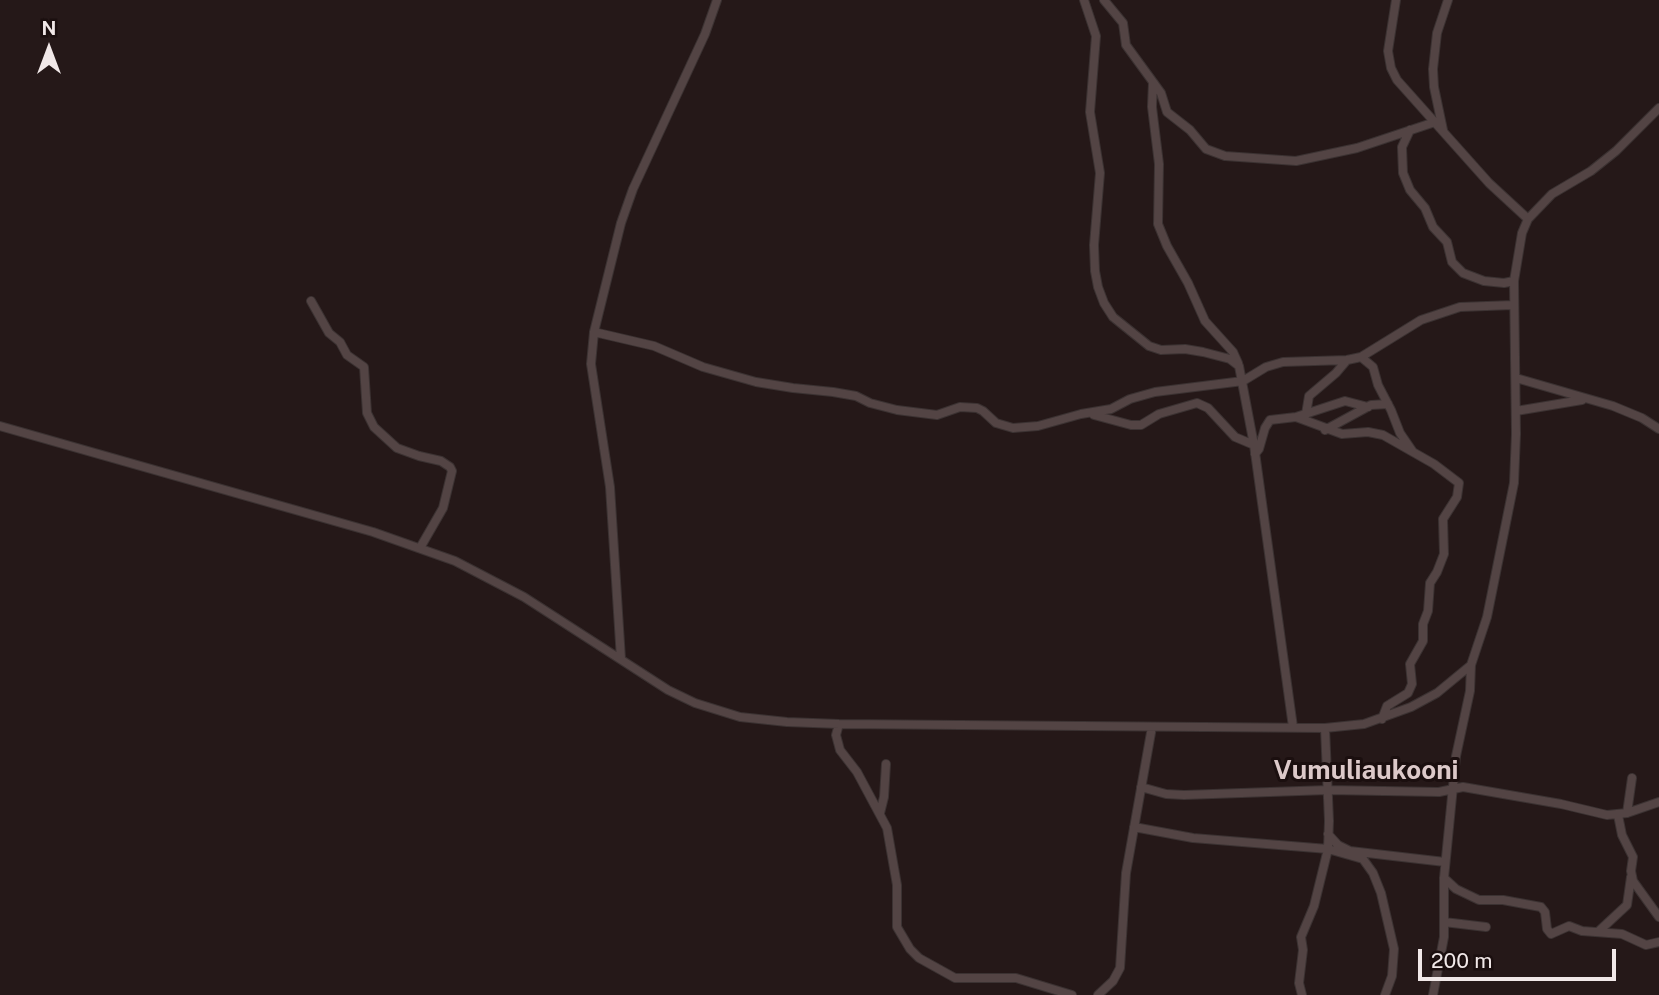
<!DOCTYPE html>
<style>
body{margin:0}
#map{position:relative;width:1659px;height:995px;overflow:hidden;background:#251818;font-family:"Public Sans",sans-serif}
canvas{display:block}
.north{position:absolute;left:14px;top:14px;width:70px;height:70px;-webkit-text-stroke:5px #1b0f0f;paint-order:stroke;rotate:0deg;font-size:19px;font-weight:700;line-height:28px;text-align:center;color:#f1e8e8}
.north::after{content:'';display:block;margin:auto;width:24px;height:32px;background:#f1e8e8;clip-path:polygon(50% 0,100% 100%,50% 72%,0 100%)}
.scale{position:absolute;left:1418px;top:949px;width:198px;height:32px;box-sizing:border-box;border:4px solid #f1e8e8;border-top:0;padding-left:9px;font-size:21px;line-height:24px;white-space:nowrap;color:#f1e8e8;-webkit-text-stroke:5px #1b0f0f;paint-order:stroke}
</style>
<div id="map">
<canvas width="1659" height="995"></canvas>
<div class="north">N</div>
<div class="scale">200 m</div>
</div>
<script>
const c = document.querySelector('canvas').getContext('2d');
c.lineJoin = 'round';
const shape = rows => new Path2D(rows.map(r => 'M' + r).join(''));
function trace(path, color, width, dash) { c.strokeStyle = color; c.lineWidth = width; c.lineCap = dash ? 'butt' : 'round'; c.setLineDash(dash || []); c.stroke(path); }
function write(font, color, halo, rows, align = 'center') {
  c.font = font + ' "Public Sans",sans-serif'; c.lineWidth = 6; c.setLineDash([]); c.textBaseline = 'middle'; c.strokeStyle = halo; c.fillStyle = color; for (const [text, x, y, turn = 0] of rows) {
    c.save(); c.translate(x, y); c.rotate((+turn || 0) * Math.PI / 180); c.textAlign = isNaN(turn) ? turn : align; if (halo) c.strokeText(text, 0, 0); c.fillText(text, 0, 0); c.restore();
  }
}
const street = shape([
 [1084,0,1096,36,1090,112,1100,173,1094,245,1095,271,1098,287,1104,303,1113,317,1149,346,1161,350,1185,349,1203,352,1230,359,1239,366,1254,445,1293,727],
 [1104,0,1123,23,1126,45,1153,82,1152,107,1159,164,1158,224,1167,246,1188,283,1205,321,1233,352,1238,363],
 [1396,0,1388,51,1391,68,1397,80,1489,183,1528,219],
 [1153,82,1161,93,1167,112,1190,130,1206,149,1225,156,1296,161,1357,148,1435,122],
 [1410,130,1402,147,1403,173,1410,190,1425,208,1433,227,1447,242,1452,262,1463,273,1484,281,1504,283,1514,281],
 [1443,130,1434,87,1433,69,1437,33,1448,0],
 [311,301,329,333,340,342,347,355,364,367,367,413,374,427,397,448,419,456,441,461,450,467,452,471,443,508,420,548],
 [594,332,654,346,703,367,756,382,793,388,833,392,856,396,870,403,897,410,937,415,960,407,977,408,983,411,996,423,1013,428,1038,426,1081,414,1111,409,1130,399,1155,392,1243,381,1266,367,1283,362,1347,360,1361,357,1421,320,1460,307,1513,305],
 [1361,357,1373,367,1378,385,1391,410,1400,433,1413,452],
 [1516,378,1613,406,1642,418,1659,429],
 [1516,411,1582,400],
 [1306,414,1309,396,1336,373,1347,360],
 [1094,415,1131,425,1141,425,1159,414,1197,403,1208,408,1235,437,1254,445],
 [1296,417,1345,401,1368,407],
 [0,426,373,532,455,561,524,597,668,690,695,703,740,717,787,722,839,724,1325,728,1364,724,1411,707,1437,693,1471,665,1487,617,1514,483,1516,434,1514,281,1522,233,1528,219,1552,194,1591,171,1616,151,1659,108],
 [1325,430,1371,405,1388,404],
 [1255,454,1259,449,1265,428,1270,420,1296,417,1342,434,1368,432,1383,435,1434,464,1459,483,1457,497,1443,519,1444,554,1437,572,1430,583,1428,611,1423,624,1423,641,1410,664,1412,684,1408,693,1387,706,1382,719],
 [621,659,610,487,591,364,594,332,621,223,633,189,705,34,717,0],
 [839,724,836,735,840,750,857,772,887,828,897,885,897,927,910,949,919,958,955,978,1016,978,1072,995],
 [1141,787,1166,794,1184,795,1328,790,1439,792,1463,787,1561,804,1607,815,1627,813,1659,802],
 [880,813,884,797,886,764],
 [1627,813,1632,778],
 [1618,815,1622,835,1633,857,1631,871,1633,881,1659,917],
 [1134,827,1193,838,1328,849,1363,859,1373,873,1381,893,1394,949,1392,976,1385,995],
 [1328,834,1338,845,1350,851,1445,862],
 [1444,878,1456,889,1479,900,1503,900,1541,907,1545,912,1547,929,1551,934,1569,926,1582,931,1622,934,1646,945,1659,942],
 [1444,922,1486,927],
 [1599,931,1627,905,1631,877],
 [1098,995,1113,981,1120,968,1126,873,1152,727],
 [1302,995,1299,983,1303,950,1301,937,1314,906,1328,849,1329,821,1325,728],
 [1433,995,1444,937,1444,878,1456,756,1470,691,1471,665]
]);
trace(street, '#3b3232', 10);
trace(street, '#534444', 8);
write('bold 26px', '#dcc9c9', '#1b0f0f', [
 ["Vumuliaukooni",1366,771]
]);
</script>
